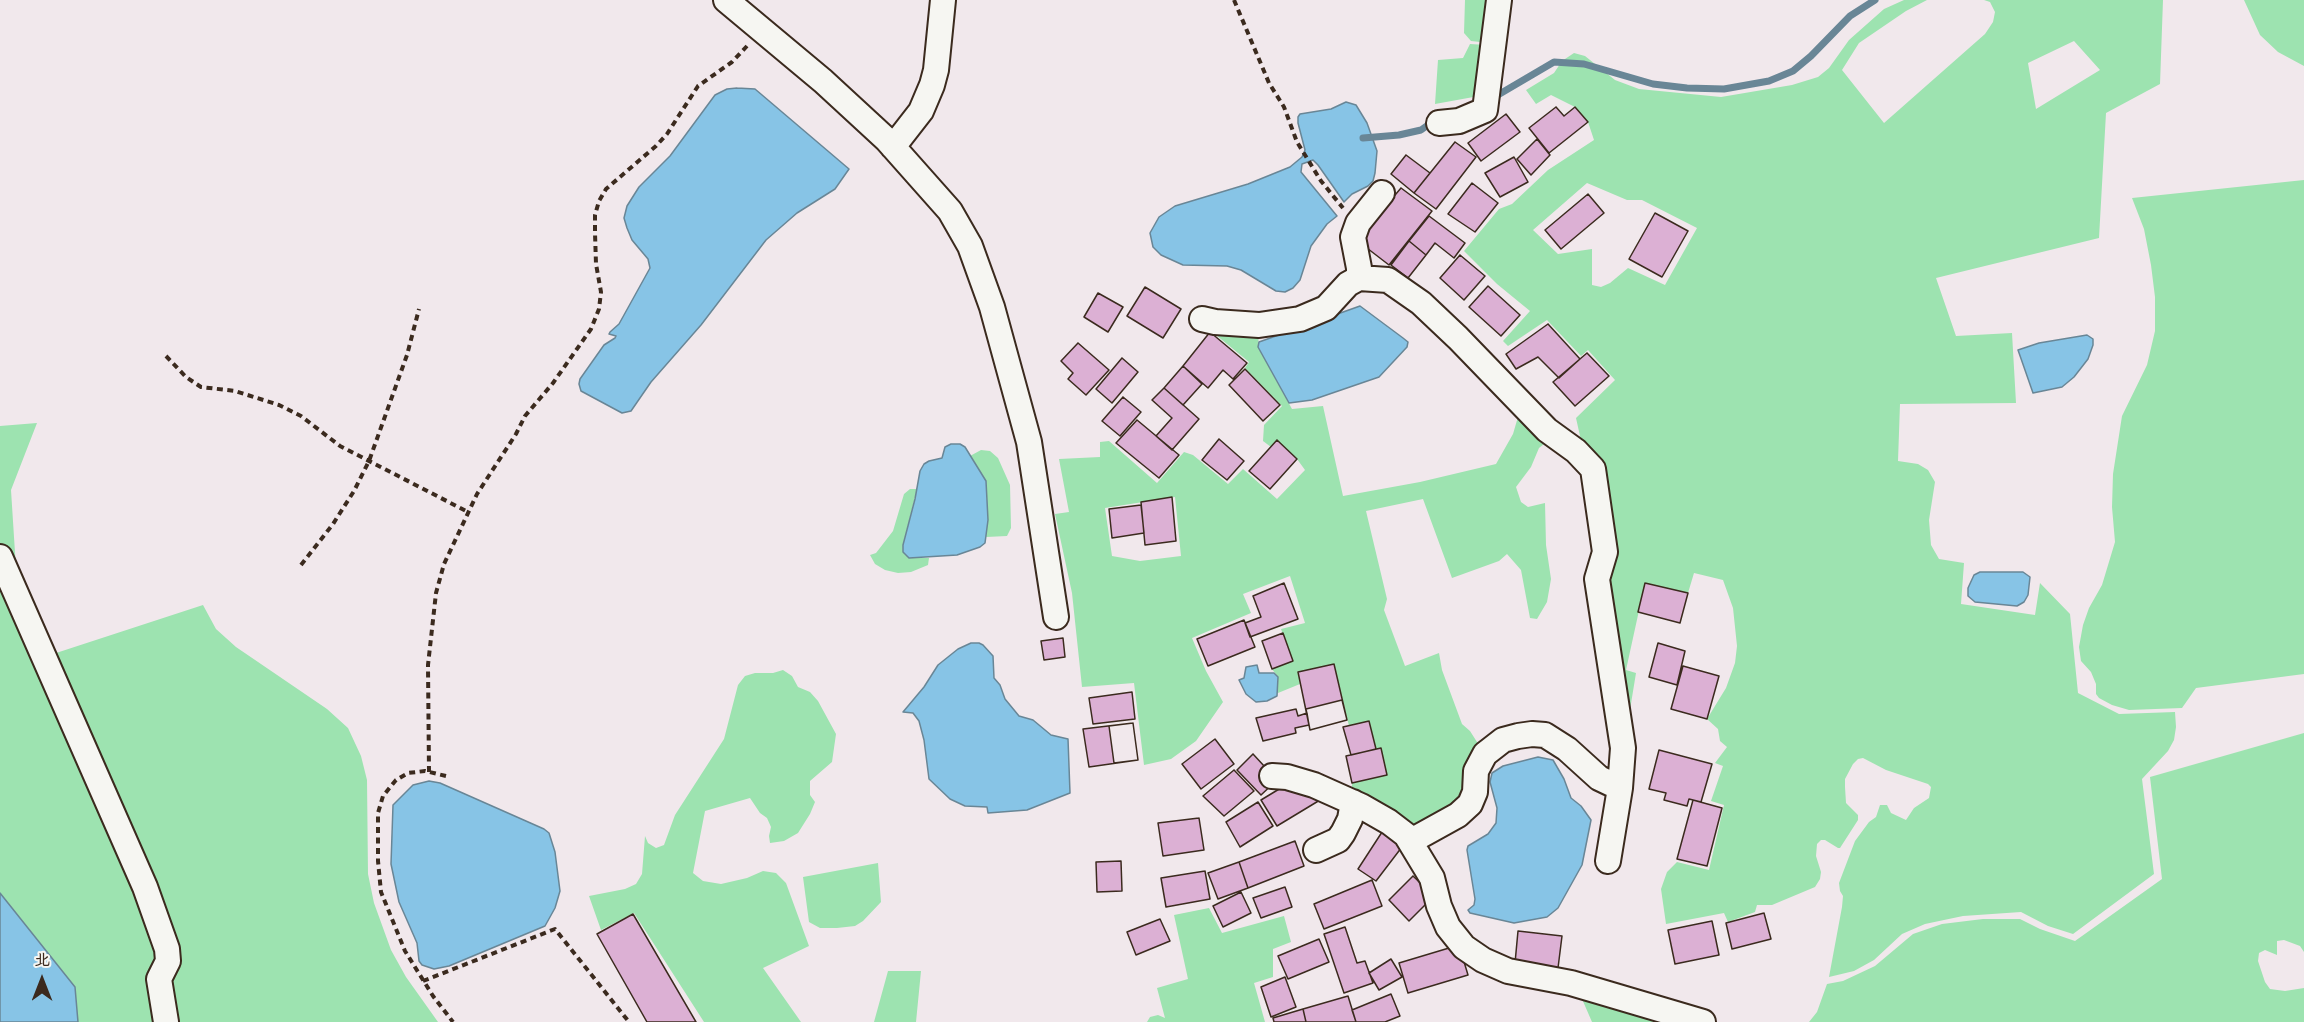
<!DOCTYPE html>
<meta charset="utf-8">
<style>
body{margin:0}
#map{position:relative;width:2304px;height:1022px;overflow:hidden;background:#f1e8ec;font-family:Dekko,"LXGW WenKai TC",sans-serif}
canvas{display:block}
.north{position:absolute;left:12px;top:950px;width:60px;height:60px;-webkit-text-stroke:4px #f6f6f2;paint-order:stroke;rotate:0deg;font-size:16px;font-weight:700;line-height:24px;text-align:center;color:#3b2a1e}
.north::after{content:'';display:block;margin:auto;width:21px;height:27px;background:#3b2a1e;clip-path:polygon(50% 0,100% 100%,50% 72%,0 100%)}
</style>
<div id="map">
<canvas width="2304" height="1022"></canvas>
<div class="north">北</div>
</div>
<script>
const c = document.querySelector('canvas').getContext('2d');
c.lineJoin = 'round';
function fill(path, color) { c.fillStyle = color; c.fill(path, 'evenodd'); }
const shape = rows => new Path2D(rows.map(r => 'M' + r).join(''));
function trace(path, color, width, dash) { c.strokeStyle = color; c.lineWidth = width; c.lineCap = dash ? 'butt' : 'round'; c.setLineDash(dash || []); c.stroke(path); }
fill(shape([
 [1465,0,1488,0,1483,40,1480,42,1471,41,1464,33],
 [1904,0,1927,0,1906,11,1859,43,1842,70,1884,123,1985,34,1993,22,1995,12,1990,2,1984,0,2163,0,2160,84,2106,113,2099,238,1936,278,1956,336,2012,333,2016,403,1900,404,1898,461,1918,464,1928,470,1935,482,1929,520,1931,545,1939,559,1964,563,1961,604,2035,615,2040,583,2070,614,2078,693,2119,714,2175,712,2176,727,2174,740,2168,751,2142,779,2154,874,2073,934,2048,926,2021,912,1963,916,1925,924,1902,934,1874,960,1854,971,1829,977,1842,907,1843,896,1840,891,1839,883,1855,841,1869,822,1876,817,1880,805,1887,805,1891,813,1906,820,1914,808,1929,798,1931,787,1928,784,1886,770,1863,758,1858,759,1853,764,1845,779,1845,787,1846,803,1858,815,1858,820,1840,848,1838,848,1825,840,1821,840,1817,844,1816,856,1821,872,1820,879,1815,887,1772,905,1757,905,1755,912,1728,922,1724,913,1666,924,1661,889,1667,872,1677,862,1709,870,1724,805,1711,801,1723,766,1715,763,1727,747,1720,741,1718,729,1707,719,1726,688,1735,663,1737,646,1733,608,1723,580,1694,573,1688,593,1645,583,1626,670,1636,673,1627,728,1582,445,1576,418,1615,380,1588,350,1581,356,1547,320,1508,346,1503,341,1530,311,1497,284,1464,251,1499,209,1512,204,1548,170,1594,140,1588,122,1575,107,1551,95,1536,104,1526,90,1554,73,1562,61,1574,53,1585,56,1615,80,1639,89,1721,97,1792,85,1818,77,1829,68,1849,40,1884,9],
 [2074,41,2100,70,2036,109,2028,63],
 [1587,183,1627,200,1642,200,1697,228,1665,285,1628,268,1610,283,1601,287,1592,285,1592,249,1558,254,1533,230],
 [2244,0,2304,0,2304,66,2278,52,2260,35],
 [1470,44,1486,45,1479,96,1435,104,1438,60,1463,58],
 [2304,180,2304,674,2196,688,2182,708,2129,710,2112,705,2099,698,2096,694,2096,684,2091,672,2081,661,2079,647,2083,625,2089,608,2102,585,2115,542,2112,507,2113,474,2122,416,2147,365,2155,331,2155,297,2151,265,2144,229,2132,198],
 [1215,328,1259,333,1258,347,1292,409,1323,406,1343,496,1420,482,1496,464,1513,434,1520,410,1549,440,1539,448,1531,467,1516,487,1521,502,1528,507,1545,503,1546,545,1551,579,1547,602,1537,619,1530,618,1521,570,1507,554,1499,561,1452,578,1423,499,1366,511,1387,599,1384,610,1405,666,1439,653,1442,670,1462,724,1470,731,1477,742,1487,746,1467,798,1412,835,1352,794,1352,783,1387,775,1381,748,1376,749,1369,722,1349,726,1334,664,1298,672,1300,684,1278,693,1278,677,1272,669,1293,661,1281,629,1305,623,1290,576,1243,594,1251,613,1192,638,1206,671,1223,702,1196,741,1171,759,1144,765,1134,683,1082,687,1072,593,1055,514,1069,512,1059,459,1100,457,1100,442,1109,441,1157,483,1184,452,1193,455,1228,484,1243,469,1277,499,1305,470,1297,459,1277,440,1271,447,1263,441,1264,425,1282,406,1245,368,1249,362,1216,335],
 [1175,497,1181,556,1140,561,1112,556,1105,508],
 [37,423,11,490,17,584,53,654,203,605,216,629,236,647,327,709,348,728,361,756,367,780,368,874,374,903,391,950,406,977,438,1022,0,1022,0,426],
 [981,450,990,451,998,458,1010,485,1011,528,1007,536,986,537,987,498,970,456],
 [910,489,917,489,903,545,909,558,929,558,928,565,911,572,898,573,885,570,875,564,870,555,876,553,893,531,904,494],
 [783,670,792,676,798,687,810,692,818,701,836,734,832,762,810,781,810,795,815,802,810,814,798,833,784,841,770,843,769,836,771,827,767,818,760,813,750,798,705,811,693,873,703,881,721,884,747,878,763,871,776,873,786,883,809,946,763,968,801,1022,704,1022,634,913,601,930,589,896,625,889,636,884,642,874,645,836,648,843,656,848,664,845,675,815,724,739,738,685,745,676,755,673,773,673],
 [2304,733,2304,952,2300,946,2284,940,2277,941,2277,955,2265,950,2259,953,2258,961,2265,982,2270,989,2285,991,2304,988,2304,1022,1809,1022,1817,1012,1827,984,1843,981,1875,966,1913,934,1942,924,1983,919,2020,919,2040,929,2075,941,2162,879,2150,777],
 [878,863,881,902,863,921,855,926,837,928,820,928,809,922,803,877],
 [1209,908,1222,933,1284,916,1291,942,1273,949,1273,977,1254,983,1265,1022,1147,1022,1150,1017,1158,1015,1165,1018,1157,988,1188,979,1174,915],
 [888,971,921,971,916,1022,874,1022],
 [1579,992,1680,1022,1592,1022]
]), '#9de3b0');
const water = shape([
 [737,88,755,89,849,169,835,189,797,213,766,240,701,325,651,382,631,411,622,413,581,391,579,384,580,379,604,345,615,338,616,336,609,334,610,332,619,324,650,268,648,259,632,240,627,228,624,218,627,206,639,187,670,156,715,95,727,89,737,88],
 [1346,102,1356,105,1367,123,1377,151,1375,173,1373,181,1368,186,1352,194,1344,202,1318,165,1313,160,1302,164,1301,172,1337,216,1327,224,1311,246,1300,280,1293,288,1285,292,1276,291,1241,270,1227,266,1183,265,1161,255,1153,247,1150,233,1159,217,1175,206,1248,184,1290,167,1302,157,1305,150,1298,123,1298,117,1300,114,1331,109,1346,102],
 [1360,306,1403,338,1408,342,1407,347,1379,377,1312,400,1289,403,1258,347,1259,342,1360,306],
 [2087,335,2093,339,2093,345,2088,359,2074,377,2062,387,2033,393,2018,350,2039,343,2087,335],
 [951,444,960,444,965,447,986,481,988,520,985,543,980,547,957,555,909,558,903,552,903,545,915,499,920,471,924,464,929,461,942,458,945,447,951,444],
 [1980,572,2023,572,2030,577,2028,595,2024,602,2017,606,1975,602,1968,596,1968,588,1974,575,1980,572],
 [971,643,979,643,983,645,993,656,994,678,1000,685,1005,699,1019,716,1033,720,1051,735,1068,739,1070,793,1027,810,988,813,987,807,965,806,950,799,929,779,924,740,919,721,913,713,903,712,924,687,938,665,958,649,971,643],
 [1257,665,1259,673,1274,673,1278,677,1277,696,1267,701,1256,702,1246,694,1239,680,1244,678,1246,667,1257,665],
 [1538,757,1553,760,1564,779,1571,798,1581,806,1591,820,1582,865,1558,908,1547,917,1514,923,1470,913,1468,910,1474,905,1475,899,1467,850,1468,846,1488,834,1496,823,1497,808,1490,782,1492,773,1503,766,1538,757],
 [429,781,440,783,544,829,549,833,555,852,560,891,555,908,545,926,449,966,434,969,422,965,419,961,417,943,399,902,391,864,393,805,413,785,429,781],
 [0,893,75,987,78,1022,0,1022,0,893]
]);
fill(water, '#87c4e6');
trace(water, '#698696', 1.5);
trace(shape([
 [1491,99,1554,62,1584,64,1653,84,1687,88,1724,89,1769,81,1793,71,1811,56,1850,16,1875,0],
 [1363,138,1399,135,1421,130,1435,120]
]), '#698696', 7);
const building = shape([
 [1556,107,1564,116,1575,107,1588,122,1549,153,1529,128,1556,107],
 [1506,114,1520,132,1481,161,1468,143,1506,114],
 [1537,139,1550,155,1531,175,1517,159,1537,139],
 [1455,142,1476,157,1436,209,1414,193,1455,142],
 [1406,155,1430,173,1414,193,1391,174,1406,155],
 [1514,157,1528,182,1500,197,1485,173,1514,157],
 [1472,183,1498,203,1475,232,1448,214,1472,183],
 [1401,188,1432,211,1389,265,1363,245,1362,234,1401,188],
 [1588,194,1604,213,1561,249,1545,230,1588,194],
 [1655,213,1688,231,1662,277,1629,259,1655,213],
 [1429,216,1465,243,1454,258,1435,243,1426,255,1409,241,1429,216],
 [1409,241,1426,255,1408,278,1391,265,1409,241],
 [1460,255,1485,276,1464,300,1440,278,1460,255],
 [1488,286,1520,315,1501,336,1469,307,1488,286],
 [1145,287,1181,309,1163,338,1127,316,1145,287],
 [1098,293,1123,307,1108,332,1084,317,1098,293],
 [1548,324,1580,359,1559,378,1538,357,1516,369,1506,354,1548,324],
 [1210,332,1247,363,1233,379,1223,370,1208,388,1183,366,1210,332],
 [1078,343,1109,370,1086,395,1068,379,1073,373,1061,361,1078,343],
 [1587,353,1609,376,1575,406,1553,382,1587,353],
 [1122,358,1138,372,1112,403,1096,389,1122,358],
 [1183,366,1202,384,1183,405,1164,388,1183,366],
 [1245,369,1280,405,1263,421,1229,385,1245,369],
 [1164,388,1199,419,1172,450,1156,436,1172,418,1152,400,1164,388],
 [1123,397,1141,412,1120,436,1102,421,1123,397],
 [1137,420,1179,455,1159,478,1116,443,1137,420],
 [1219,439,1244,461,1227,480,1202,460,1219,439],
 [1277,440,1297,459,1270,489,1249,471,1277,440],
 [1172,497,1176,541,1145,545,1141,502,1172,497],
 [1141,505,1144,533,1112,538,1109,509,1141,505],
 [1284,583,1298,619,1250,637,1245,623,1261,617,1253,596,1284,583],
 [1645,583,1688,593,1680,623,1638,612,1645,583],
 [1244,620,1255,647,1208,666,1197,639,1244,620],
 [1283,633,1293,661,1272,669,1262,641,1283,633],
 [1063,638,1065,657,1044,660,1041,641,1063,638],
 [1658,643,1685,651,1677,685,1649,677,1658,643],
 [1334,664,1347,720,1310,730,1298,672,1334,664],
 [1683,666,1719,676,1707,719,1671,709,1683,666],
 [1132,692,1135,719,1093,724,1089,698,1132,692],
 [1342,700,1347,720,1310,730,1306,709,1342,700],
 [1296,709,1298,716,1307,713,1309,725,1295,728,1296,733,1263,741,1256,718,1296,709],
 [1369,721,1376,749,1351,755,1343,727,1369,721],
 [1133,723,1138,760,1089,767,1083,729,1133,723],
 [1133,723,1138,760,1114,763,1109,726,1133,723],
 [1215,739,1234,764,1201,789,1182,764,1215,739],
 [1381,748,1387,775,1352,783,1346,756,1381,748],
 [1659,750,1712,764,1701,802,1689,799,1687,806,1664,800,1666,793,1649,789,1659,750],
 [1253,754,1277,780,1261,795,1237,770,1253,754],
 [1234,770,1254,791,1224,816,1203,796,1234,770],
 [1304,774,1320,800,1277,826,1261,800,1304,774],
 [1693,800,1722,808,1707,866,1677,859,1693,800],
 [1258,802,1273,826,1240,847,1226,822,1258,802],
 [1199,818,1204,850,1163,856,1158,823,1199,818],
 [1384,829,1405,843,1376,881,1358,869,1384,829],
 [1295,841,1304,866,1248,888,1239,862,1295,841],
 [1121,861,1122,891,1097,892,1096,862,1121,861],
 [1239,862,1248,888,1218,899,1208,873,1239,862],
 [1205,871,1210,899,1166,907,1161,878,1205,871],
 [1413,876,1434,896,1409,921,1389,900,1413,876],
 [1372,880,1382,906,1324,929,1314,904,1372,880],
 [1285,887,1292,907,1261,918,1253,898,1285,887],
 [1241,892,1251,913,1223,927,1213,906,1241,892],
 [1764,913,1771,939,1732,949,1726,923,1764,913],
 [633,914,696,1022,647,1022,597,934,633,914],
 [1160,919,1170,941,1136,955,1127,932,1160,919],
 [1712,921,1719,955,1675,964,1668,930,1712,921],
 [1345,927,1357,963,1365,961,1373,983,1344,993,1324,934,1345,927],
 [1518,931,1562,936,1558,968,1515,963,1518,931],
 [1319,939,1329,962,1288,979,1278,956,1319,939],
 [1459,945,1468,975,1408,993,1399,963,1459,945],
 [1391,959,1402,977,1379,990,1369,973,1391,959],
 [1285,977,1296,1007,1271,1017,1261,987,1285,977],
 [1391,994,1400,1016,1385,1022,1356,1022,1352,1010,1391,994],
 [1348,996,1356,1022,1306,1022,1303,1009,1348,996],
 [1303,1009,1306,1022,1274,1022,1273,1018,1303,1009]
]);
fill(building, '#dcb0d4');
trace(building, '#3b2a1e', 1.5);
const street = shape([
 [726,0,823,81,887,140,950,211,970,246,992,307,1029,442,1056,617],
 [1439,123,1459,121,1485,110,1499,0],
 [893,147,921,111,932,85,936,70,943,0],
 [1359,278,1359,268,1353,237,1358,223,1382,193],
 [1202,319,1215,322,1259,325,1300,319,1326,308,1348,284,1359,278,1388,280,1421,303,1458,338,1547,430,1576,451,1593,469,1605,552,1597,579,1623,748,1620,788,1608,861],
 [0,557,145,887,167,949,168,961,159,979,166,1022],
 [1272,776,1287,777,1314,785,1361,806,1389,822,1406,835,1432,878,1439,906,1448,927,1464,947,1483,960,1508,971,1571,983,1703,1022],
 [1411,841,1458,815,1470,804,1475,792,1476,771,1485,754,1503,740,1518,736,1532,734,1545,735,1567,749,1599,778,1620,788],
 [1316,850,1338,840,1343,833,1350,819,1353,802]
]);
trace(street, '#3b2a1e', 28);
trace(shape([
 [1234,0,1269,83,1284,107,1297,142,1321,181,1343,208],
 [166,356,186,377,201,387,235,391,279,405,301,416,340,446,468,512],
 [301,565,333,524,354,491,369,461,407,355,419,309],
 [429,772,428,665,436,593,444,564,477,494,516,434,525,416,553,383,591,329,599,309,601,292,596,264,595,233,595,215,599,201,606,189,656,146,667,134,698,86,732,62,747,46],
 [446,776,425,771,408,773,396,780,383,796,378,813,378,861,381,892,405,951,433,996,453,1022],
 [423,981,555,929,629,1022]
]), '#3b2a1e', 4, [6, 4.5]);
trace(street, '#f6f6f2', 24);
</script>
